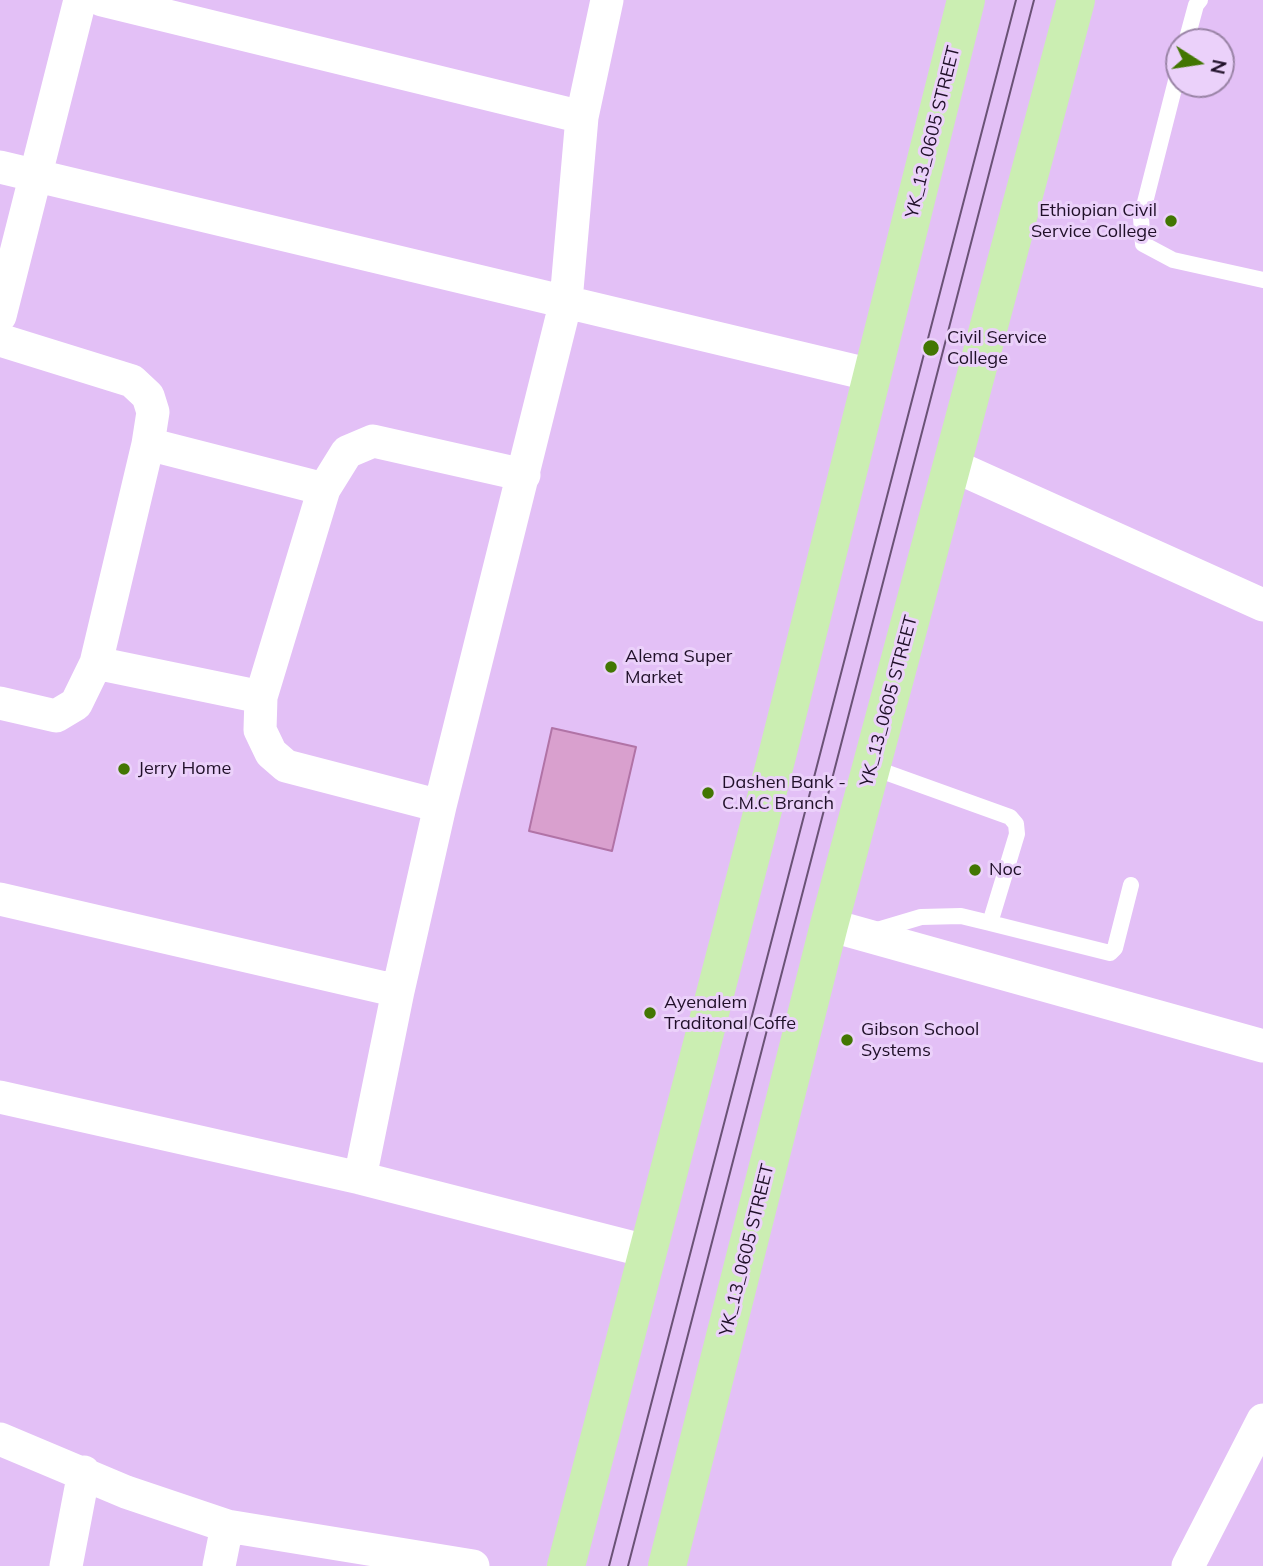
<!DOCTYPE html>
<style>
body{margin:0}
#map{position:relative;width:1263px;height:1566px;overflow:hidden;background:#e3c0f6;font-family:Mulish,sans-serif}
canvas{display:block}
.north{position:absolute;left:1165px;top:28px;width:70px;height:70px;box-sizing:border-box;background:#ebd1fa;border:2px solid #9a84a6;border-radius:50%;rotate:102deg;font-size:19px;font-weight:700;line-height:28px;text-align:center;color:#201029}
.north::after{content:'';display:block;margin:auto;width:24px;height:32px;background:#427602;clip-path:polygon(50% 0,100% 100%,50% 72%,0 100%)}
</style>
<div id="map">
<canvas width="1263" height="1566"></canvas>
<div class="north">N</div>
</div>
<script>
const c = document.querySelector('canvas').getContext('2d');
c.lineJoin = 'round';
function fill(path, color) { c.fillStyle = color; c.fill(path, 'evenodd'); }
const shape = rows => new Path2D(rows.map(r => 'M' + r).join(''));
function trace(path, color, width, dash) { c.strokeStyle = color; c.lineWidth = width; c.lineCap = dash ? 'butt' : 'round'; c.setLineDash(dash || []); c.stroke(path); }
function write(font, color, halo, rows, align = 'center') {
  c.font = font + ' Mulish,sans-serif'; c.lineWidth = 6; c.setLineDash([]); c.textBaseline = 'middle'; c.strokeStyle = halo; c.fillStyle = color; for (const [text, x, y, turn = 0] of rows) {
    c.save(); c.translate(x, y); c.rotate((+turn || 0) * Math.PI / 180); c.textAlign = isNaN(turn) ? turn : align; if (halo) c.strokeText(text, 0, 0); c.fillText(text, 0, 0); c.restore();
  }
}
const building = shape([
 [552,728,636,747,612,851,529,831,552,728]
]);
fill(building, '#d9a0ce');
trace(building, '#b173a6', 2);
trace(shape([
 [1186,42,1196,5,1200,0],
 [1179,69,1141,218,1143,244,1173,260,1263,280],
 [871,767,1010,817,1016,824,1017,834,990,923,961,916,921,917,874,931],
 [990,923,1110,953,1115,948,1131,885]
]), '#fff', 16);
trace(shape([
 [102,0,582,117],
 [0,167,872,375],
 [0,316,80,0],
 [0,340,132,381,148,396,153,412,148,444,324,489],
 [954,466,1263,605],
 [96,663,148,444],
 [0,703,56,716,76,704,96,663,261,697],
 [440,806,286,766,271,753,260,730,261,697,324,489,347,452,373,441,524,475],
 [0,899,398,991],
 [829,925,1263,1046],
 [0,1097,360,1178,646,1251],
 [360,1178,398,991,440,806,566,301,582,117,607,0],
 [0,1439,126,1492,227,1526,473,1566],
 [66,1566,84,1472],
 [219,1566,227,1526],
 [1188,1566,1263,1420]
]), '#fff', 33);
trace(shape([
 [566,1566,777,756,966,0],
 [667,1566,829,925,1076,0]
]), '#cbeeb2', 38);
trace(shape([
 [609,1566,1016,0],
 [628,1566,1034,0]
]), '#6a5276', 2);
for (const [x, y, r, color] of [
 [1171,221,7,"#427602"],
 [931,348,9,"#427602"],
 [611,667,7,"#427602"],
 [124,769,7,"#427602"],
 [708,793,7,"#427602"],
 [975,870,7,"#427602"],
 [650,1013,7,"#427602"],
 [847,1040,7,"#427602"]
]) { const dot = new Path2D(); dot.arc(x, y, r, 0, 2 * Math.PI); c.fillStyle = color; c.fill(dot); trace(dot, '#ebd1fa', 2.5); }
write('18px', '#201029', '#ebd1fa', [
 ["YK_13_0605 STREET",933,132,-76],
 ["YK_13_0605 STREET",889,701,-75],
 ["YK_13_0605 STREET",747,1250,-76]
]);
write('18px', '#201029', '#ebd1fa', [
 ["Ethiopian Civil",1157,211,"right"],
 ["Service College",1157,232,"right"],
 ["Civil Service",947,338],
 ["College",947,359],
 ["Alema Super",625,657],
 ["Market",625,678],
 ["Jerry Home",138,769],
 ["Dashen Bank -",722,783],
 ["C.M.C Branch",722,804],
 ["Noc",989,870],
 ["Ayenalem",664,1003],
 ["Traditonal Coffe",664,1024],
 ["Gibson School",861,1030],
 ["Systems",861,1051]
], 'left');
</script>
